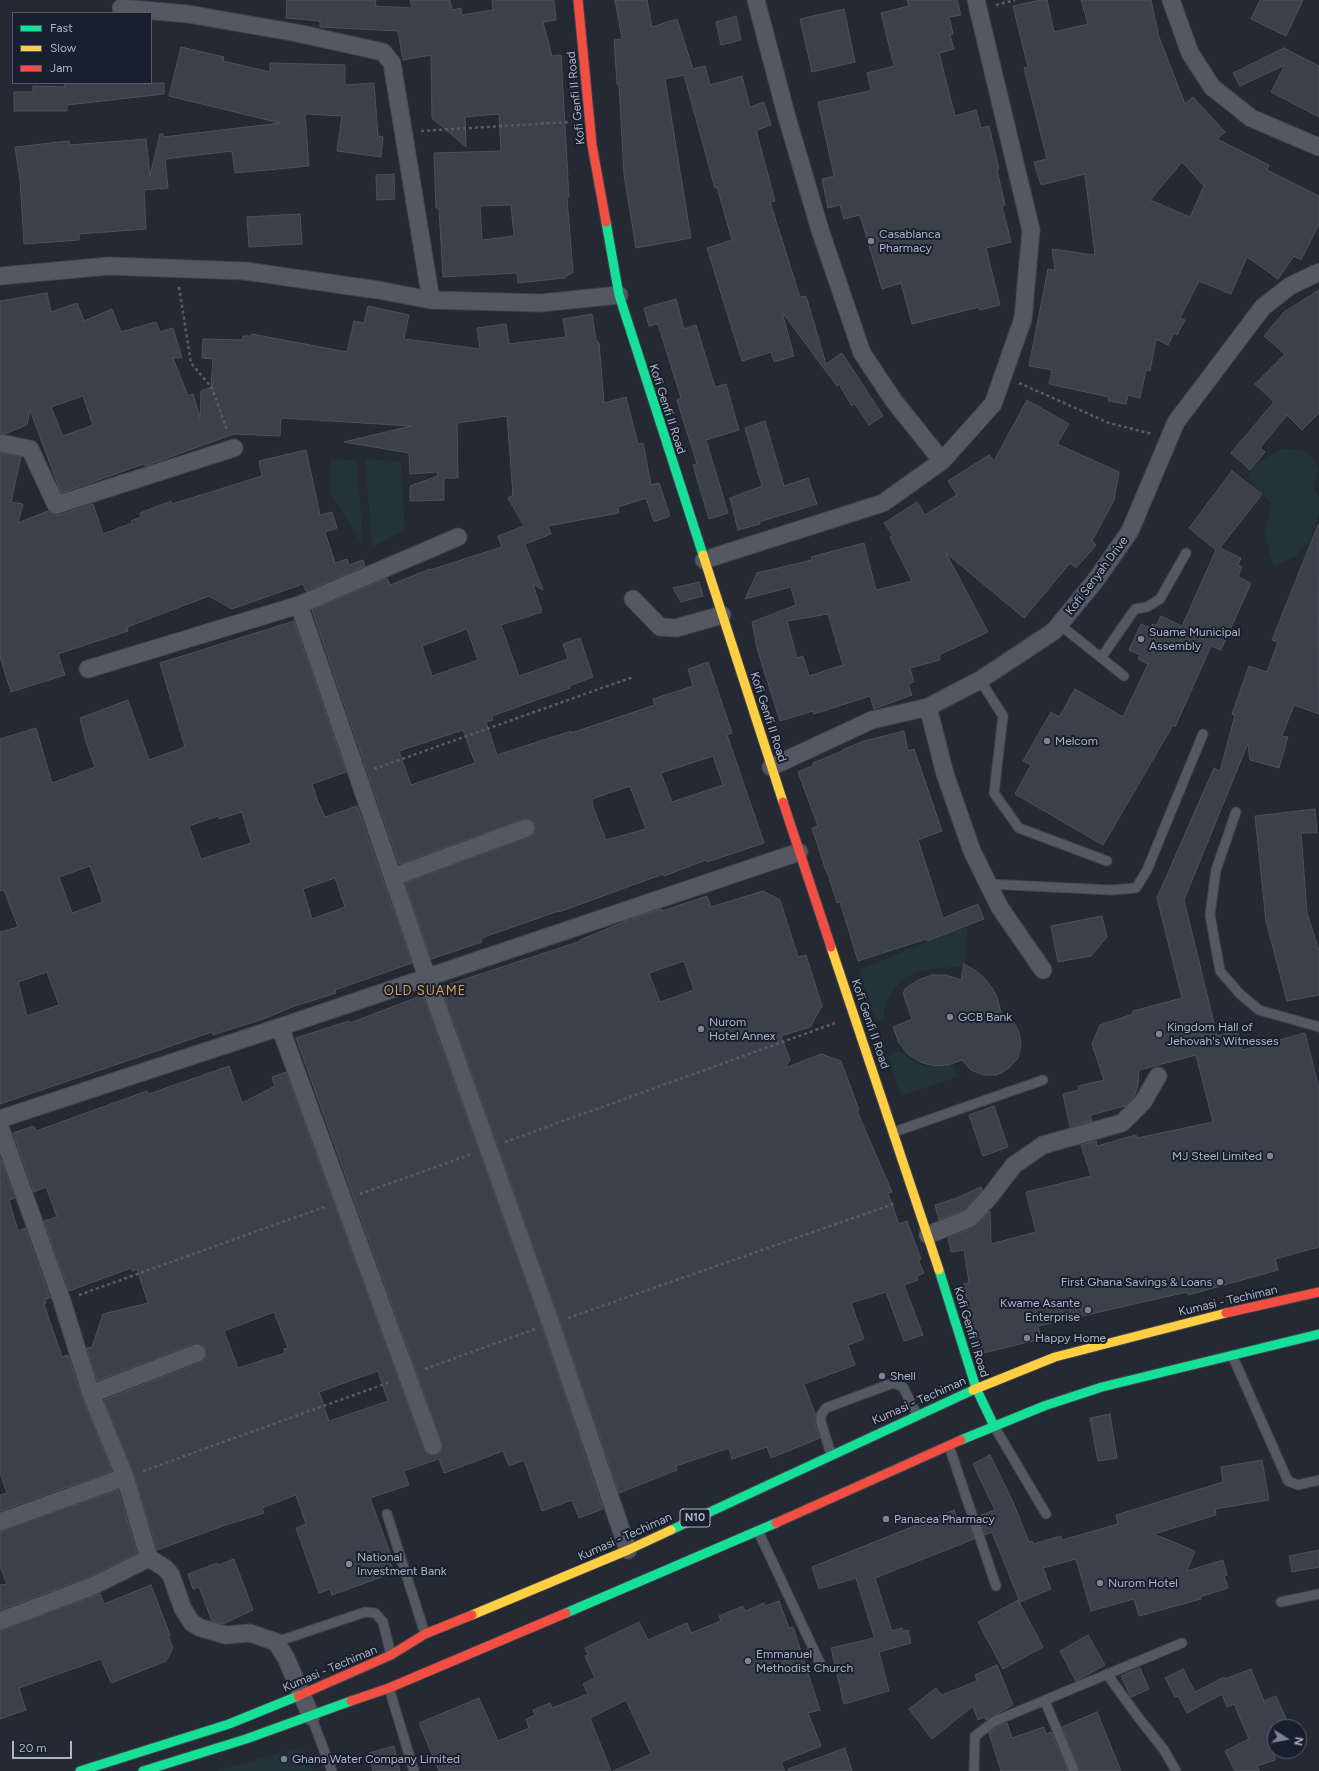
<!DOCTYPE html>
<style>
body{margin:0}
#map{position:relative;width:1319px;height:1771px;overflow:hidden;background:#252933;font-family:Figtree,sans-serif}
canvas{display:block}
.legend{position:absolute;left:12px;top:12px;width:140px;height:72px;box-sizing:border-box;background:#181f2e;border:1px solid #545b6b;margin:0;padding:5px 7px;list-style:none;font-size:12px;color:#adb4c6}
.legend li{display:flex;align-items:center;gap:8px;height:20px}
.legend b{width:20px;border:1px solid #545b6b}
.north{position:absolute;left:1267px;top:1719px;width:40px;height:40px;box-sizing:border-box;background:#181f2e;border:1px solid #545b6b;border-radius:50%;rotate:101deg;font-size:11px;font-weight:700;line-height:16px;text-align:center;color:#adb4c6}
.north::after{content:'';display:block;margin:auto;width:14px;height:18px;background:#7d8393;clip-path:polygon(50% 0,100% 100%,50% 72%,0 100%)}
.scale{position:absolute;left:12px;top:1741px;width:60px;height:18px;box-sizing:border-box;border:2px solid #adb4c6;border-top:0;padding-left:5px;font-size:12px;line-height:14px;white-space:nowrap;color:#adb4c6;-webkit-text-stroke:3px #181f2e;paint-order:stroke}
</style>
<div id="map">
<canvas width="1319" height="1771"></canvas>
<ul class="legend">
<li><b style="height:5px;background:#16e098"></b>Fast</li>
<li><b style="height:5px;background:#ffcf43"></b>Slow</li>
<li><b style="height:5px;background:#f24e42"></b>Jam</li>
</ul>
<div class="north">N</div>
<div class="scale">20 m</div>
</div>
<script>
const c = document.querySelector('canvas').getContext('2d');
c.lineJoin = 'round';
function fill(path, color) { c.fillStyle = color; c.fill(path, 'evenodd'); }
const shape = rows => new Path2D(rows.map(r => 'M' + r).join(''));
function trace(path, color, width, dash) { c.strokeStyle = color; c.lineWidth = width; c.lineCap = dash ? 'butt' : 'round'; c.setLineDash(dash || []); c.stroke(path); }
function write(font, color, halo, rows, align = 'center') {
  c.font = font + ' Figtree,sans-serif'; c.lineWidth = 4; c.setLineDash([]); c.textBaseline = 'middle'; c.strokeStyle = halo; c.fillStyle = color; for (const [text, x, y, turn = 0] of rows) {
    c.save(); c.translate(x, y); c.rotate((+turn || 0) * Math.PI / 180); c.textAlign = isNaN(turn) ? turn : align; if (halo) c.strokeText(text, 0, 0); c.fillText(text, 0, 0); c.restore();
  }
}
fill(shape([
 [1281,449,1306,450,1319,469,1313,487,1319,498,1319,514,1309,541,1296,556,1274,567,1264,531,1272,505,1248,478,1250,468],
 [331,459,357,460,363,545,330,493],
 [365,459,401,461,405,530,372,547],
 [968,926,964,967,933,968,916,973,905,978,895,987,888,998,884,1010,884,1022,876,1020,858,970],
 [898,1051,903,1053,911,1060,921,1065,932,1067,943,1067,954,1064,958,1077,901,1096,888,1057,893,1052],
 [303,1747,313,1771,215,1771]
]), '#223339');
const building = shape([
 [287,0,376,0,375,6,412,8,410,0,450,0,452,10,461,8,462,15,493,10,492,0,554,0,556,20,543,22,552,56,561,55,569,197,567,198,573,272,564,278,518,283,517,273,443,277,439,208,436,208,434,153,501,151,499,114,465,117,466,147,432,118,431,55,403,60,398,31,320,27,320,21,286,18,287,0],
 [511,205,514,236,482,240,480,206,511,205],
 [615,0,647,0,652,27,677,19,693,69,705,66,710,85,742,76,750,107,764,102,771,125,757,130,757,134,775,201,770,202,800,297,806,296,826,364,842,353,883,416,869,425,855,404,852,406,839,384,837,386,782,312,794,356,774,362,771,352,742,361,707,248,732,240,717,187,715,188,684,75,665,79,691,238,636,248,624,175,619,84,617,84,614,40,622,39,615,0],
 [907,0,957,0,961,15,949,17,953,34,950,35,954,49,939,53,955,116,976,110,981,128,989,126,999,169,997,170,1005,205,1002,206,1011,242,986,248,1000,305,980,310,979,307,912,324,901,283,882,289,860,215,844,219,840,205,828,208,822,179,834,176,818,102,869,91,871,89,867,73,894,66,881,13,909,6,907,0],
 [1040,0,1047,0,1054,32,1088,24,1081,0,1151,0,1159,37,1185,104,1193,97,1225,132,1217,139,1269,165,1267,170,1319,196,1319,224,1301,260,1294,256,1278,279,1247,257,1231,294,1199,281,1180,318,1185,320,1177,335,1174,333,1168,345,1156,339,1150,371,1146,370,1140,398,1128,395,1126,404,1108,401,1109,397,1049,384,1052,370,1029,366,1048,269,1055,270,1052,249,1095,255,1085,174,1041,185,1034,162,1047,159,1024,68,1028,67,1013,6,1040,0],
 [1182,162,1204,186,1190,217,1150,200,1182,162],
 [1260,0,1303,0,1286,36,1251,19,1260,0],
 [844,9,855,62,812,72,800,19,844,9],
 [736,16,741,40,721,45,716,22,736,16],
 [181,47,224,57,223,61,270,72,270,63,345,65,345,85,374,83,378,136,383,137,381,157,337,151,342,116,305,114,309,166,235,173,232,151,165,159,168,188,144,190,146,229,79,234,79,240,24,244,20,179,15,147,69,141,69,145,146,139,150,176,160,134,163,134,163,137,280,123,169,96,181,47],
 [1284,48,1319,66,1319,117,1271,92,1285,65,1240,86,1233,73,1284,48],
 [64,83,164,83,164,94,67,105,67,111,14,111,14,92,33,92,33,86,65,87,64,83],
 [394,174,395,199,377,200,376,175,394,174],
 [300,214,302,244,249,247,247,217,300,214],
 [1319,290,1319,413,1302,430,1287,415,1260,448,1265,452,1250,470,1231,453,1274,402,1255,384,1285,354,1264,336,1284,312,1319,290],
 [47,293,51,312,77,303,84,321,112,309,121,332,156,322,160,332,173,328,182,358,173,358,188,396,193,394,200,418,201,391,211,387,213,359,202,358,203,339,243,340,243,336,251,336,252,334,347,352,354,321,364,323,368,306,409,315,404,339,480,349,477,328,506,324,509,344,566,337,563,319,592,314,596,340,599,343,604,403,626,397,638,444,643,443,651,485,659,483,670,516,654,522,646,498,618,507,619,513,548,526,551,534,525,544,543,590,533,584,542,612,501,625,519,676,568,659,563,644,580,638,593,677,569,686,570,688,492,716,493,720,486,722,497,755,571,731,571,733,655,705,653,699,693,686,688,669,708,662,732,733,727,735,764,843,707,862,706,860,664,876,663,874,559,912,559,911,481,938,482,942,431,959,405,883,529,837,534,834,535,825,532,820,523,819,399,864,312,610,387,578,390,585,430,569,430,570,502,547,498,536,524,526,508,498,513,495,507,416,457,423,458,478,444,478,444,500,410,501,410,486,438,476,437,472,410,474,409,453,344,442,411,426,281,418,280,436,234,434,145,466,144,464,61,493,30,410,27,425,5,434,0,433,0,301,47,293],
 [83,396,93,425,63,436,51,407,83,396],
 [467,629,478,660,432,676,422,646,467,629],
 [463,730,475,763,411,785,399,751,463,730],
 [713,756,723,785,672,802,661,773,713,756],
 [630,786,646,829,606,840,593,807,592,799,630,786],
 [676,299,684,329,696,325,715,387,726,384,739,430,706,440,728,513,709,519,693,465,697,464,677,400,681,398,658,324,649,326,644,308,676,299],
 [1027,400,1069,424,1057,444,1119,472,1114,500,1092,541,1096,545,1076,568,1070,563,1024,618,946,553,988,632,939,655,940,660,910,668,914,682,908,684,912,695,874,709,870,696,814,714,813,711,780,721,757,648,752,622,796,605,791,587,745,599,757,573,812,560,811,557,864,543,876,590,912,581,890,537,893,536,884,523,917,502,925,515,957,495,948,481,989,455,994,461,1027,400],
 [828,614,843,665,809,676,803,656,797,658,787,621,828,614],
 [765,421,784,486,808,478,817,504,759,522,760,524,738,530,730,498,762,486,745,428,765,421],
 [306,450,320,515,332,512,337,528,325,532,335,563,347,559,349,565,363,560,365,566,306,591,303,584,232,609,209,596,127,627,128,631,58,654,65,675,11,692,0,657,0,453,21,457,11,502,23,504,18,523,48,511,54,515,59,515,93,504,103,534,132,523,131,521,141,517,140,513,171,501,172,504,262,476,259,461,306,450],
 [1232,471,1262,494,1220,548,1241,558,1238,565,1242,567,1238,577,1251,583,1221,650,1211,646,1175,727,1173,725,1103,845,1015,794,1031,765,1023,761,1051,712,1059,717,1075,689,1123,717,1148,664,1138,659,1140,655,1129,650,1141,624,1151,628,1153,624,1156,626,1161,616,1182,626,1216,550,1189,528,1232,471],
 [1318,525,1319,714,1294,705,1282,736,1288,737,1279,768,1250,760,1248,743,1184,900,1217,1036,1237,1030,1242,1050,1305,1033,1319,1088,1319,1247,1275,1259,1278,1270,1188,1295,1187,1292,1038,1326,1041,1339,979,1354,963,1284,969,1283,964,1250,951,1252,948,1238,974,1227,990,1211,991,1244,1036,1232,1026,1192,1091,1176,1081,1145,1096,1141,1097,1146,1136,1135,1137,1138,1213,1122,1196,1055,1139,1070,1138,1086,1134,1097,1125,1106,1090,1115,1092,1121,1070,1127,1063,1094,1079,1090,1078,1086,1104,1080,1092,1044,1100,1025,1133,1014,1133,1011,1182,998,1157,898,1214,768,1220,771,1235,715,1232,714,1249,666,1267,672,1278,642,1272,640,1318,525],
 [699,582,703,596,681,602,673,588,699,582],
 [294,621,346,772,312,784,318,802,325,817,357,806,412,963,335,990,336,993,292,1007,266,1018,213,1035,212,1032,0,1104,0,932,18,927,4,890,0,891,0,739,36,728,52,783,95,767,86,742,80,718,128,700,149,760,185,747,160,663,294,621],
 [242,812,251,843,201,859,189,826,218,816,219,819,242,812],
 [90,866,103,902,72,913,59,877,90,866],
 [335,878,345,907,312,919,303,889,335,878],
 [47,972,59,1005,27,1016,18,982,47,972],
 [904,731,908,751,914,749,942,831,918,840,943,918,978,904,984,919,927,941,926,939,858,961,840,902,837,903,827,871,826,871,812,828,818,826,798,772,814,765,813,763,842,751,842,750,864,741,904,731],
 [1315,809,1317,833,1301,833,1307,913,1319,951,1319,995,1287,1001,1266,921,1255,816,1315,809],
 [763,891,780,900,798,957,806,955,822,1006,810,1027,781,1036,790,1060,785,1068,821,1054,841,1061,859,1110,857,1111,892,1192,888,1193,899,1224,907,1221,921,1259,918,1259,924,1273,917,1276,918,1280,904,1285,923,1335,904,1341,886,1292,851,1303,864,1339,848,1345,855,1365,804,1384,815,1414,815,1424,820,1438,771,1458,767,1447,732,1459,729,1448,676,1466,677,1470,619,1493,560,1321,441,987,581,941,580,940,628,920,661,909,662,911,707,896,711,907,763,891],
 [684,961,694,990,660,1002,649,973,684,961],
 [1102,916,1107,937,1091,956,1058,962,1051,926,1102,916],
 [964,964,975,970,985,979,993,989,998,1000,1001,1013,1012,1020,1019,1032,1021,1045,1018,1058,1009,1068,997,1075,983,1075,971,1070,962,1060,948,1065,934,1066,920,1062,908,1054,899,1043,893,1027,912,1019,903,993,906,988,918,980,932,975,946,975,961,980,964,964],
 [423,995,542,1327,603,1509,579,1518,572,1500,542,1511,524,1460,509,1466,503,1451,444,1473,439,1459,404,1471,409,1485,370,1498,390,1553,388,1554,393,1573,332,1595,330,1589,319,1593,296,1528,306,1524,296,1495,262,1508,264,1513,223,1526,157,1550,134,1474,104,1400,201,1362,205,1359,206,1350,203,1345,193,1344,97,1381,87,1348,92,1347,103,1314,148,1303,137,1269,132,1271,131,1268,69,1291,44,1221,57,1217,46,1187,34,1192,13,1133,34,1126,36,1131,147,1091,149,1094,229,1066,242,1103,275,1086,272,1077,286,1072,424,1449,427,1454,436,1455,441,1452,442,1443,296,1038,349,1021,350,1023,423,995],
 [274,1312,288,1348,284,1349,285,1353,238,1368,224,1331,274,1312],
 [378,1371,388,1401,329,1421,319,1392,378,1371],
 [994,1106,1008,1147,983,1156,969,1115,994,1106],
 [0,1157,15,1198,9,1200,18,1231,25,1228,50,1298,45,1299,46,1303,44,1304,62,1357,68,1355,82,1398,112,1471,0,1511,0,1495,7,1493,0,1473,0,1157],
 [981,1187,982,1190,964,1210,939,1220,935,1205,957,1198,981,1187],
 [1110,1414,1117,1458,1098,1461,1090,1418,1110,1414],
 [990,1455,1013,1502,1029,1542,1032,1541,1033,1544,1061,1536,1062,1540,1118,1524,1116,1515,1223,1482,1221,1467,1262,1460,1269,1500,1215,1509,1216,1515,1154,1534,1195,1551,1187,1571,1223,1560,1227,1575,1224,1576,1228,1588,1200,1597,1201,1599,1139,1616,1134,1599,1091,1611,1076,1559,1043,1568,1051,1589,1020,1602,992,1532,985,1535,979,1516,995,1510,973,1464,990,1455],
 [118,1490,137,1553,89,1577,0,1610,0,1585,7,1584,0,1566,0,1532,118,1490],
 [954,1510,959,1524,968,1521,974,1539,875,1578,892,1631,902,1628,903,1631,908,1630,911,1643,879,1652,889,1691,844,1704,831,1648,874,1638,874,1636,856,1578,819,1589,812,1567,954,1510],
 [1319,1550,1319,1567,1292,1572,1289,1556,1319,1550],
 [234,1559,253,1610,223,1624,212,1621,199,1587,193,1589,188,1574,217,1563,218,1565,234,1559],
 [151,1585,170,1635,168,1636,173,1648,166,1661,111,1683,101,1659,19,1688,26,1710,0,1719,0,1631,100,1594,104,1604,151,1585],
 [1018,1600,1043,1647,1003,1669,978,1622,1018,1600],
 [779,1601,789,1628,793,1627,820,1710,808,1713,821,1746,781,1762,785,1771,613,1771,651,1754,626,1700,590,1718,611,1771,439,1771,419,1723,479,1698,498,1741,529,1728,526,1719,535,1715,533,1710,550,1703,552,1708,588,1694,583,1684,595,1678,585,1656,588,1655,585,1648,639,1622,648,1640,687,1623,691,1633,721,1621,719,1616,743,1606,745,1611,764,1603,765,1606,779,1601],
 [1088,1635,1105,1665,1076,1681,1060,1651,1088,1635],
 [997,1665,1013,1705,986,1720,985,1717,978,1720,973,1706,932,1739,909,1709,936,1688,942,1695,977,1681,975,1675,997,1665],
 [1140,1668,1149,1689,1131,1697,1121,1676,1140,1668],
 [1183,1669,1195,1692,1224,1677,1225,1679,1251,1669,1264,1701,1276,1696,1287,1721,1275,1726,1275,1760,1257,1766,1260,1771,1235,1771,1225,1751,1249,1739,1234,1704,1227,1707,1222,1694,1187,1713,1178,1696,1175,1697,1165,1678,1183,1669],
 [1097,1712,1121,1771,1080,1771,1062,1727,1097,1712],
 [1007,1723,1012,1738,1044,1727,1046,1734,1051,1732,1068,1771,1001,1771,989,1733,998,1726,1007,1723],
 [394,1746,400,1771,373,1771,369,1753,394,1746],
 [845,1748,852,1771,788,1771,788,1769,845,1748]
]);
fill(building, '#3c404a');
trace(building, '#4c515c', 1);
const lane = shape([
 [1060,625,1124,676],
 [1101,658,1135,609,1147,607,1160,599,1186,553],
 [980,680,1003,716,994,793,1019,828,1107,861],
 [1236,812,1216,870,1210,915,1220,971,1240,994,1259,1010,1319,1027],
 [988,884,1111,890,1136,888,1147,870,1203,734],
 [894,1132,1043,1080],
 [1232,1355,1288,1481,1298,1485,1319,1480],
 [994,1426,1046,1514],
 [949,1446,996,1586],
 [831,1454,821,1422,821,1415,826,1408,893,1383,903,1387,917,1415],
 [387,1514,425,1634],
 [758,1531,821,1665],
 [1281,1602,1319,1594],
 [276,1642,365,1612,375,1613,383,1622,391,1655],
 [1107,1674,1138,1717,1164,1750,1176,1771],
 [389,1688,414,1771],
 [1045,1701,1074,1771],
 [311,1716,332,1771],
 [974,1771,975,1736,995,1721,1182,1643]
]);
const street = shape([
 [756,0,786,114,820,230,862,353,894,401,942,461],
 [1171,0,1190,53,1212,87,1251,118,1319,147],
 [121,8,188,14,297,33,383,52,392,63,431,300],
 [0,276,109,266,245,271,378,290,431,300,541,303,619,295],
 [0,443,30,449,56,505,234,448],
 [704,560,883,503,942,461,993,404,1023,319,1031,230,976,0],
 [633,599,660,627,676,628,722,615],
 [299,605,458,537],
 [88,669,299,605,427,977,551,1324,628,1550],
 [928,707,945,774,972,851,1000,908,1043,970],
 [771,767,872,720,928,707,980,680,1054,631,1095,581,1130,531,1176,422,1263,307,1290,286,1319,272],
 [393,877,526,828],
 [280,1027,433,1446],
 [0,1119,280,1027,799,852],
 [0,1127,62,1301,91,1394,125,1477,149,1558,165,1568,171,1575,183,1609,192,1623,201,1628,226,1635,250,1633,276,1642,286,1658,311,1716],
 [928,1235,970,1218,991,1195,1014,1165,1043,1145,1122,1123,1143,1102,1158,1076],
 [91,1394,197,1353],
 [0,1522,125,1477],
 [0,1621,93,1586,149,1558]
]);
const fast = shape([
 [606,222,619,295,703,555],
 [939,1270,976,1388,994,1426],
 [961,1440,1044,1406,1102,1387,1319,1334],
 [671,1530,973,1390],
 [566,1613,776,1523],
 [80,1771,229,1724,298,1696],
 [143,1771,246,1739,351,1701]
]);
const slow = shape([
 [703,555,783,802],
 [831,947,939,1270],
 [973,1390,1055,1357,1226,1313],
 [472,1615,628,1550,671,1530]
]);
const jam = shape([
 [578,0,592,145,606,222],
 [783,802,831,947],
 [1226,1313,1319,1292],
 [776,1523,961,1440],
 [298,1696,391,1655,425,1634,472,1615],
 [351,1701,389,1688,566,1613]
]);
trace(lane, '#41444c', 11);
trace(street, '#41444c', 19);
trace(fast, '#41444c', 11);
trace(slow, '#41444c', 11);
trace(jam, '#41444c', 11);
trace(shape([
 [996,5,1015,0],
 [421,131,569,122],
 [179,287,191,363,212,388,227,430],
 [1019,383,1109,423,1152,434],
 [374,769,633,677],
 [505,1142,835,1023],
 [360,1194,472,1154],
 [79,1295,327,1206],
 [568,1318,896,1203],
 [425,1369,535,1329],
 [143,1471,390,1382]
]), '#585c65', 2.5, [3, 3]);
trace(lane, '#545862', 9);
trace(street, '#545862', 17);
trace(fast, '#16e098', 9);
trace(slow, '#ffcf43', 9);
trace(jam, '#f24e42', 9);
for (const [x, y, r, color] of [
 [871,241,4,"#7d8393"],
 [1141,639,4,"#7d8393"],
 [1047,741,4,"#7d8393"],
 [950,1017,4,"#7d8393"],
 [701,1029,4,"#7d8393"],
 [1159,1034,4,"#7d8393"],
 [1270,1156,4,"#7d8393"],
 [1220,1282,4,"#7d8393"],
 [1088,1310,4,"#7d8393"],
 [1027,1338,4,"#7d8393"],
 [882,1376,4,"#7d8393"],
 [886,1519,4,"#7d8393"],
 [349,1564,4,"#7d8393"],
 [1100,1583,4,"#7d8393"],
 [748,1661,4,"#7d8393"],
 [284,1759,4,"#7d8393"]
]) { const dot = new Path2D(); dot.arc(x, y, r, 0, 2 * Math.PI); c.fillStyle = color; c.fill(dot); trace(dot, '#181f2e', 1.5); }
for (const [x, y, w] of [
 [695,1518,30]
]) { const box = new Path2D(); box.roundRect(x - w / 2, y - 9, w, 18, 3); c.fillStyle = '#181f2e'; c.fill(box); trace(box, '#adb4c6', 1); }
write('bold 11px', '#adb4c6', null, [
 ["N10",695,1518]
]);
write('12px', '#adb4c6', '#181f2e', [
 ["Kofi Genfi II Road",576,98,-96],
 ["Kofi Genfi II Road",667,409,72],
 ["Kofi Senyah Drive",1097,576,-53],
 ["Kofi Genfi II Road",768,717,72],
 ["Kofi Genfi II Road",870,1024,71],
 ["Kumasi - Techiman",1228,1301,-13],
 ["Kofi Genfi II Road",971,1332,73],
 ["Kumasi - Techiman",919,1401,-24],
 ["Kumasi - Techiman",625,1537,-24],
 ["Kumasi - Techiman",330,1669,-23]
]);
write('12px', '#adb4c6', '#181f2e', [
 ["Casablanca",879,234],
 ["Pharmacy",879,248],
 ["Suame Municipal",1149,632],
 ["Assembly",1149,646],
 ["Melcom",1055,741],
 ["GCB Bank",958,1017],
 ["Nurom",709,1022],
 ["Hotel Annex",709,1036],
 ["Kingdom Hall of",1167,1027],
 ["Jehovah's Witnesses",1167,1041],
 ["MJ Steel Limited",1262,1156,"right"],
 ["First Ghana Savings & Loans",1212,1282,"right"],
 ["Kwame Asante",1080,1303,"right"],
 ["Enterprise",1080,1317,"right"],
 ["Happy Home",1035,1338],
 ["Shell",890,1376],
 ["Panacea Pharmacy",894,1519],
 ["National",357,1557],
 ["Investment Bank",357,1571],
 ["Nurom Hotel",1108,1583],
 ["Emmanuel",756,1654],
 ["Methodist Church",756,1668],
 ["Ghana Water Company Limited",292,1759]
], 'left');
c.letterSpacing = '1px';
write('13px', '#dc9d52', '#181f2e', [
 ["OLD SUAME",425,991]
]);
c.letterSpacing = '0px';
</script>
